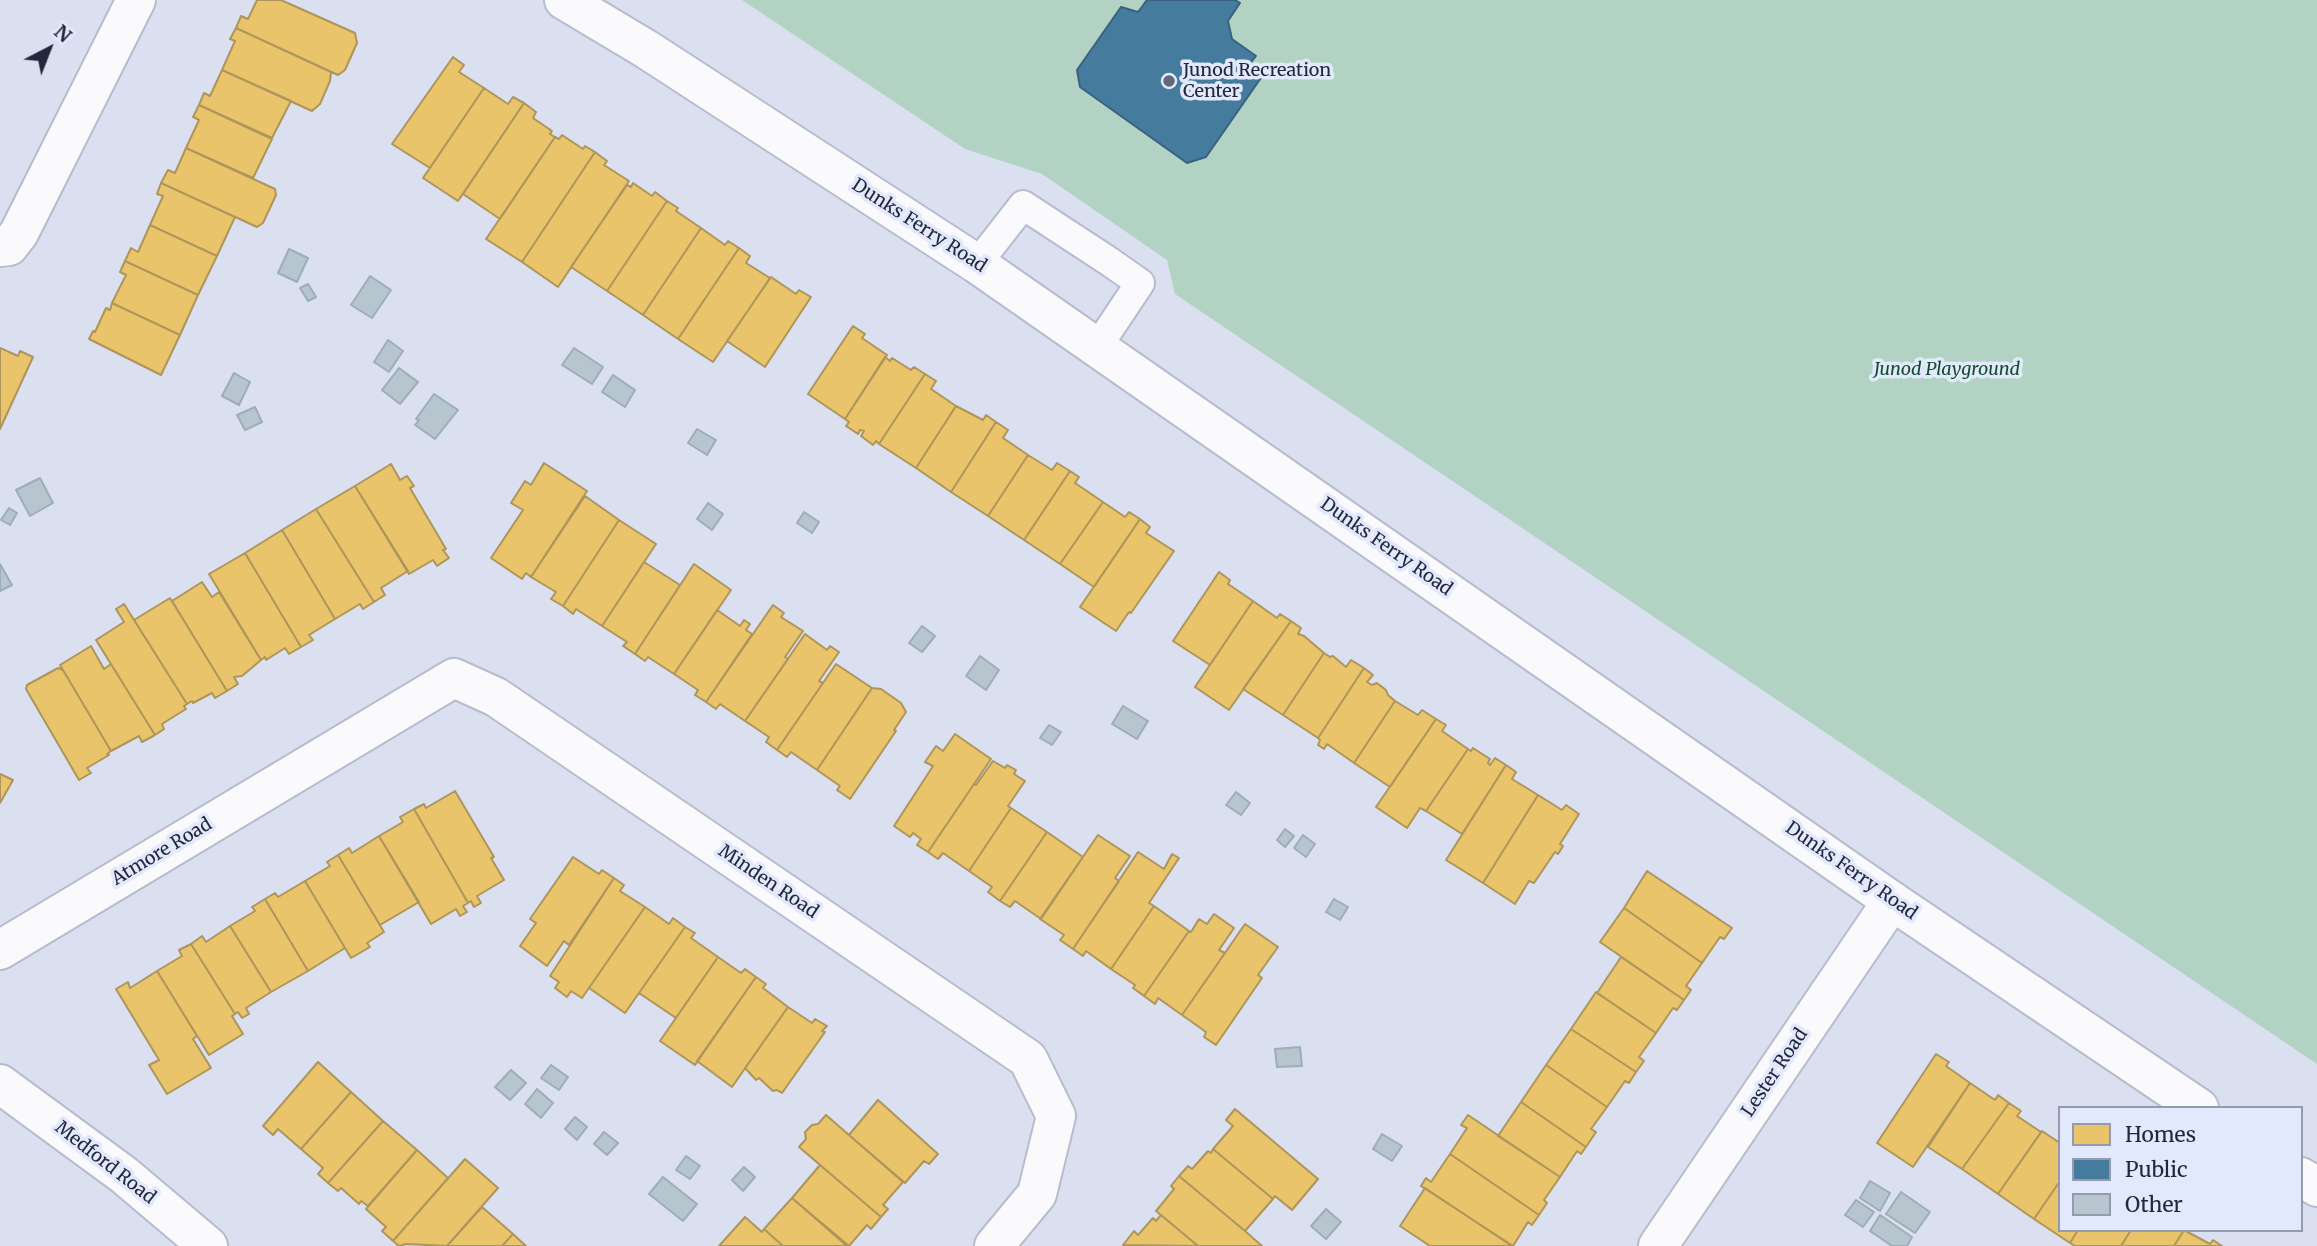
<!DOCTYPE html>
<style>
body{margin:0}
#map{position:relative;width:2317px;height:1246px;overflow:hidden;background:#dbe0f0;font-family:Merriweather,serif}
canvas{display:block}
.legend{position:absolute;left:2058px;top:1106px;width:245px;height:126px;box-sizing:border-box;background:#e2e9fd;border:2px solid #959baf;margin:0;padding:9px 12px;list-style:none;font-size:21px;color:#222739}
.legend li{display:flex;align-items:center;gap:14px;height:35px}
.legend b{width:35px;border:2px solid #959baf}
.north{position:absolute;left:14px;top:14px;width:70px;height:70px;-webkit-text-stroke:5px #e2e9fd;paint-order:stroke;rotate:42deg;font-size:19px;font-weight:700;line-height:28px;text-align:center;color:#222739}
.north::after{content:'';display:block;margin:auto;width:24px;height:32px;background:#222739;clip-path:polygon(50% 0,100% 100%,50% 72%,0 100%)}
</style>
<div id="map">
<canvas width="2317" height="1246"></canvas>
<ul class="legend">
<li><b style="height:19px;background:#e9c46a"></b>Homes</li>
<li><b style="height:19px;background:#457b9d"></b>Public</li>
<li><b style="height:19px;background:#b6c5ce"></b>Other</li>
</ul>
<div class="north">N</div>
</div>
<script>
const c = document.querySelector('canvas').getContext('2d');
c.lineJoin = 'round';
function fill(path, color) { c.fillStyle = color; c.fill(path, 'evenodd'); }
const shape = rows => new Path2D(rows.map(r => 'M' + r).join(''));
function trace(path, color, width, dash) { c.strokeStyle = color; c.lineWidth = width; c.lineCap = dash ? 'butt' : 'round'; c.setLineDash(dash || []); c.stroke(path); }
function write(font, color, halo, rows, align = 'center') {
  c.font = font + ' Merriweather,serif'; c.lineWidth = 7; c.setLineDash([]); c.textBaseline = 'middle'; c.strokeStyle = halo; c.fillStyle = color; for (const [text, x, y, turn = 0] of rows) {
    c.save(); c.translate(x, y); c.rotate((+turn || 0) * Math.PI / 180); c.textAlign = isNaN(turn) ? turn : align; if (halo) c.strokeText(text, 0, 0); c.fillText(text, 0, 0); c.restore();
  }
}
fill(shape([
 [742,0,2317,0,2317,1064,1175,294,1167,260,1042,174,965,149]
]), '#b2d3c3');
const homes = shape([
 [257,0,281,0,355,33,357,43,345,70,338,75,236,28,241,16,248,19,257,0],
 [236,28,331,72,330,81,320,104,312,111,222,70,235,41,230,39,236,28],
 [453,57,464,65,459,72,484,88,430,168,392,144,453,57],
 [222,70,291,101,272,138,199,105,204,93,210,96,222,70],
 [484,88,508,104,513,97,524,103,458,201,423,178,484,88],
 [524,103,536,112,533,118,552,131,550,134,555,137,500,219,463,194,524,103],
 [199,105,272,139,253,178,186,148,199,120,193,117,199,105],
 [562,135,583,149,585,146,595,152,522,262,486,239,555,137,559,139,562,135],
 [186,148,275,189,276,195,263,223,257,227,161,183,168,170,175,173,186,148],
 [595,152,607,161,604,165,629,181,558,287,522,262,595,152],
 [161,183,235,217,217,256,150,225,163,196,157,194,161,183],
 [633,183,652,196,655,192,667,201,607,291,571,267,627,185,631,187,633,183],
 [667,201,678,208,676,211,701,228,643,315,607,291,667,201],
 [150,225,217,256,198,295,125,261,131,248,138,252,150,225],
 [701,228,725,245,728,241,739,248,678,339,643,315,701,228],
 [739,248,750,256,746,263,770,278,713,362,678,339,739,248],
 [125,261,198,295,180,335,112,303,126,275,120,272,125,261],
 [771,277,796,294,799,290,811,297,765,367,727,341,771,277],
 [112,303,180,335,161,375,89,339,93,331,95,332,106,308,110,310,112,303],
 [853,326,865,334,862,338,887,355,845,419,808,394,853,326],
 [0,348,18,356,20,351,33,357,0,429,0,348],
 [885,357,890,361,892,358,911,370,914,367,925,374,879,444,876,441,873,445,861,436,864,431,860,430,858,434,846,426,849,422,845,419,885,357],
 [925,374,936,381,931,389,956,406,916,468,879,444,925,374],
 [956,406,983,420,986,415,996,422,951,492,916,468,956,406],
 [996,422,1008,430,1003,438,1028,455,988,516,951,492,996,422],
 [1028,455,1052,470,1057,463,1070,471,1024,540,988,516,1028,455],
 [544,463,587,491,531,577,526,573,522,579,491,558,523,510,511,503,525,481,531,485,544,463],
 [391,464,400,480,407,476,414,486,410,488,446,549,443,550,449,558,437,566,433,560,409,574,355,486,391,464],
 [1070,471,1079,477,1075,483,1103,502,1060,564,1024,540,1070,471],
 [355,486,408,571,381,588,385,595,374,602,316,509,355,486],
 [585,496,619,520,563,606,551,599,556,592,531,577,585,496],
 [1103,502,1125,517,1129,512,1140,519,1094,587,1060,564,1103,502],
 [316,509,374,602,363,609,360,604,335,619,282,530,316,509],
 [1140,519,1150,527,1146,533,1174,551,1131,613,1129,612,1116,631,1080,607,1140,519],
 [619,520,656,544,602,626,576,609,573,614,563,606,619,520],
 [282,530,335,619,309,635,313,640,301,647,245,553,282,530],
 [245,553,301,647,289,654,285,648,266,660,265,657,261,660,209,574,245,553],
 [644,562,680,585,635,654,623,646,627,642,602,626,644,562],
 [694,564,731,590,674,674,648,657,645,661,635,654,694,564],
 [1219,572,1230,580,1228,584,1253,601,1210,665,1173,641,1219,572],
 [202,582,212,597,219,592,261,660,242,676,234,677,238,684,227,691,172,601,202,582],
 [170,598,227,691,215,698,212,693,193,703,192,701,187,704,134,620,170,598],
 [1253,601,1277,618,1280,614,1291,621,1229,710,1195,687,1253,601],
 [124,604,187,704,184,706,186,709,162,724,164,729,155,735,96,640,124,622,116,609,124,604],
 [773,605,784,613,781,617,803,631,785,657,788,659,745,721,720,704,716,709,706,702,773,605],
 [717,610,740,626,744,620,750,624,746,630,752,634,706,702,695,695,698,690,674,674,717,610],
 [1291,621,1301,628,1298,634,1304,636,1324,653,1283,715,1243,689,1291,621],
 [805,634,827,650,830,646,839,652,819,681,823,683,777,750,766,742,769,737,745,721,805,634],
 [91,646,104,669,111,664,155,735,142,742,139,736,111,751,60,665,91,646],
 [1324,653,1330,657,1333,656,1346,667,1351,660,1364,668,1318,738,1283,715,1324,653],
 [836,664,872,688,817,770,791,752,787,757,777,750,836,664],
 [58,668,63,670,111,751,107,754,109,755,87,768,91,773,79,780,26,689,27,685,58,668],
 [1364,668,1373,675,1367,682,1372,685,1377,683,1386,690,1388,695,1395,701,1354,763,1327,744,1324,749,1318,745,1320,740,1318,738,1364,668],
 [872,688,881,689,901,703,906,712,894,730,896,731,850,799,837,790,840,786,817,770,872,688],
 [1395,701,1418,715,1422,710,1436,719,1390,787,1354,763,1395,701],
 [1436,719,1446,725,1442,731,1468,749,1426,811,1420,808,1407,828,1376,807,1436,719],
 [955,734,991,759,928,852,917,845,921,839,913,833,910,837,894,826,933,766,925,762,936,746,943,751,955,734],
 [1473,748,1490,759,1488,763,1490,765,1495,758,1506,765,1462,834,1426,811,1468,749,1471,751,1473,748],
 [993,761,1005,768,1007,765,1016,770,1014,774,1025,781,1008,806,1011,808,969,871,943,853,938,859,928,852,974,784,976,785,993,761],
 [1506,765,1516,772,1512,779,1538,795,1483,883,1446,860,1506,765],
 [0,774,13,780,0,803,0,774],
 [455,791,494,857,491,858,504,880,477,896,481,903,474,907,471,901,468,903,414,809,424,804,426,808,455,791],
 [1538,795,1562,810,1566,805,1579,814,1560,844,1563,846,1558,854,1555,852,1534,883,1529,881,1515,904,1483,883,1538,795],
 [1011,808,1047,832,1000,901,988,892,992,887,969,871,1011,808],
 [414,809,468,903,463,906,467,912,460,916,456,909,431,924,379,836,403,822,400,817,414,809],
 [1047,832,1083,857,1041,919,1015,901,1010,907,1000,901,1047,832],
 [1098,835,1130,856,1115,878,1119,881,1073,949,1060,940,1064,935,1040,919,1098,835],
 [379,836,419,902,380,925,338,855,349,848,352,853,379,836],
 [1138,852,1164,869,1172,854,1179,858,1149,903,1154,906,1111,969,1086,951,1083,956,1073,949,1138,852],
 [338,855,384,932,367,943,370,947,351,958,305,881,330,866,327,862,338,855],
 [573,857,599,874,602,870,614,878,569,945,564,941,547,966,520,946,536,923,530,919,573,857],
 [1647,871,1732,928,1724,939,1720,937,1702,963,1624,908,1647,871],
 [614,878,624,885,620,891,645,907,582,998,571,991,567,997,555,988,559,982,550,976,614,878],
 [305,881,345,948,308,971,265,899,275,893,278,897,305,881],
 [265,899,308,971,271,992,230,926,255,911,252,907,265,899],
 [1154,906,1189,931,1144,996,1133,988,1135,985,1111,969,1154,906],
 [645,907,669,924,673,918,685,927,625,1013,589,988,645,907],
 [1624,908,1702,963,1686,986,1691,990,1684,1000,1600,942,1624,908],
 [1214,914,1234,928,1219,950,1225,953,1182,1015,1158,998,1155,1004,1144,996,1189,931,1191,932,1199,919,1207,924,1214,914],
 [1245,924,1278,947,1258,975,1262,978,1216,1045,1204,1037,1206,1032,1182,1015,1245,924],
 [230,926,271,992,246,1008,249,1014,242,1018,238,1012,235,1014,191,944,202,936,206,942,230,926],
 [685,927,695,933,691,938,718,957,676,1018,639,993,685,927],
 [191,944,235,1014,232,1016,243,1034,209,1055,157,971,182,956,179,950,191,944],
 [718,957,741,973,745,969,756,977,695,1065,660,1041,718,957],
 [1621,957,1684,1000,1677,1010,1673,1008,1656,1033,1597,993,1621,957],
 [157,971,197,1036,193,1039,211,1068,167,1094,149,1065,159,1060,116,989,128,982,130,988,157,971],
 [756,977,766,984,763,988,788,1007,732,1087,697,1061,756,977],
 [1596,992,1656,1033,1639,1057,1644,1061,1636,1072,1571,1029,1596,992],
 [788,1007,812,1023,815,1019,827,1026,822,1031,825,1032,782,1093,777,1090,773,1091,759,1078,756,1080,745,1068,788,1007],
 [1571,1029,1636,1072,1629,1083,1625,1081,1607,1107,1546,1065,1571,1029],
 [1936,1054,1949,1062,1946,1066,1970,1083,1913,1167,1877,1143,1936,1054],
 [318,1062,351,1092,301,1149,278,1129,273,1135,263,1126,318,1062],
 [1546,1065,1607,1107,1591,1129,1596,1132,1586,1147,1521,1102,1546,1065],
 [1970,1083,1995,1100,1998,1095,2009,1103,1962,1169,1928,1147,1970,1083],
 [351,1092,383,1121,328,1183,318,1174,323,1168,301,1149,351,1092],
 [878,1100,938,1154,929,1164,924,1161,905,1183,849,1135,878,1100],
 [1521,1102,1586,1147,1581,1154,1577,1151,1560,1177,1498,1136,1521,1102],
 [2009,1103,2021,1111,2017,1116,2041,1132,1998,1194,1962,1169,2009,1103],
 [1235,1109,1318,1179,1292,1210,1275,1196,1273,1199,1213,1149,1233,1126,1226,1120,1235,1109],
 [826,1115,903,1182,883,1205,888,1209,881,1217,799,1147,806,1139,805,1132,812,1125,818,1124,826,1115],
 [1468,1115,1560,1177,1544,1200,1547,1203,1539,1215,1450,1154,1467,1128,1461,1125,1468,1115],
 [383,1121,417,1150,368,1206,361,1201,359,1204,341,1188,338,1191,328,1183,383,1121],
 [2042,1131,2060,1143,2060,1181,2034,1219,1998,1194,2042,1131],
 [1213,1149,1273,1199,1245,1231,1179,1176,1188,1166,1192,1169,1208,1151,1211,1153,1213,1149],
 [417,1150,448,1178,393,1241,382,1231,386,1227,366,1209,417,1150],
 [1450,1154,1539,1215,1532,1225,1528,1222,1513,1246,1421,1186,1426,1178,1431,1182,1450,1154],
 [465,1159,498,1188,447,1246,406,1244,399,1246,393,1241,465,1159],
 [820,1165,881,1217,871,1229,867,1225,849,1246,792,1198,820,1165],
 [1179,1176,1245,1231,1262,1246,1198,1246,1161,1215,1156,1211,1174,1189,1171,1186,1179,1176],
 [2060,1181,2060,1230,2078,1230,2070,1243,2034,1219,2060,1181],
 [1425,1188,1512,1246,1430,1246,1400,1226,1425,1188],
 [792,1198,847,1246,783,1246,764,1229,792,1198],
 [482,1207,513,1234,502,1246,447,1246,482,1207],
 [1161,1215,1198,1246,1123,1245,1134,1231,1138,1235,1153,1218,1156,1221,1161,1215],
 [745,1217,762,1232,764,1229,783,1246,719,1246,745,1217],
 [2078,1230,2131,1230,2121,1246,2075,1246,2070,1243,2078,1230],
 [2131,1230,2184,1230,2174,1246,2121,1246,2131,1230],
 [2184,1230,2210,1244,2213,1240,2222,1246,2174,1246,2184,1230],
 [513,1234,526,1246,502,1246,513,1234]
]);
fill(homes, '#e9c46a');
trace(homes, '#ad955b', 2);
const public = shape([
 [1147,0,1235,0,1240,3,1228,21,1232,39,1256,56,1249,65,1263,75,1206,157,1187,163,1080,87,1077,70,1121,7,1138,12,1147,0]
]);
fill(public, '#457b9d');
trace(public, '#3a627f', 2);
const building = shape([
 [289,249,308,258,297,282,278,273,289,249],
 [370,276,391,290,372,318,351,305,370,276],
 [308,284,316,297,308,301,300,288,308,284],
 [388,340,403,351,389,372,374,362,388,340],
 [574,348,603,367,592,384,562,365,574,348],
 [399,368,418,382,400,404,382,390,399,368],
 [234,373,250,382,239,405,222,396,234,373],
 [613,375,635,390,625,407,602,392,613,375],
 [434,394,458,410,435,439,415,425,419,420,416,419,434,394],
 [255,407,262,422,245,430,237,415,255,407],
 [697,429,716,440,707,455,688,443,697,429],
 [40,478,53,503,30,516,16,490,40,478],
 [708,503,723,514,712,530,697,519,708,503],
 [9,508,17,513,10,525,1,520,9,508],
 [804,512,819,522,812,533,797,523,804,512],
 [0,564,12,585,0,591,0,564],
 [922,626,935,636,922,652,909,643,922,626],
 [980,656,999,670,986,690,966,676,980,656],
 [1123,706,1148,721,1137,739,1112,724,1123,706],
 [1049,725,1061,732,1052,745,1040,738,1049,725],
 [1236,792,1250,803,1241,815,1226,805,1236,792],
 [1285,829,1294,836,1285,847,1277,840,1285,829],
 [1303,835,1315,844,1306,857,1294,848,1303,835],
 [1334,899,1348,907,1340,920,1326,912,1334,899],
 [1300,1047,1302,1066,1277,1067,1275,1049,1300,1047],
 [551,1065,568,1077,559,1090,541,1078,551,1065],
 [511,1070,526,1083,510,1100,495,1087,511,1070],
 [537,1089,553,1103,541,1118,525,1104,537,1089],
 [575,1117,587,1127,577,1140,565,1129,575,1117],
 [604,1132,618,1143,607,1155,594,1144,604,1132],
 [1382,1134,1402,1146,1392,1161,1373,1149,1382,1134],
 [686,1156,700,1166,690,1179,676,1170,686,1156],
 [744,1167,755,1177,743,1191,732,1180,744,1167],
 [663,1177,697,1204,683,1221,649,1194,663,1177],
 [1870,1181,1890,1193,1880,1211,1860,1198,1870,1181],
 [1901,1192,1930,1212,1915,1233,1886,1214,1901,1192],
 [1856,1200,1874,1212,1863,1227,1845,1215,1856,1200],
 [1326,1209,1341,1222,1326,1239,1311,1226,1326,1209],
 [1880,1215,1912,1237,1907,1246,1892,1246,1870,1231,1880,1215]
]);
fill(building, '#b6c5ce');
trace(building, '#9eadb7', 2);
const lane = shape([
 [977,264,1023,205,1110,262,1140,283,1098,346]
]);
const street = shape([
 [0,247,9,246,19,233,136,0],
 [0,950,454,678,496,697,1028,1059,1056,1116,1037,1194,994,1246],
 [0,1084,124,1175,208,1246],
 [1658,1246,1892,901]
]);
const secondary = shape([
 [564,0,646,49,977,264,1892,901,2199,1108],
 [2301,1177,2317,1187]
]);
trace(lane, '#b7bccc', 32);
trace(street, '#b7bccc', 42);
trace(secondary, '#b7bccc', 42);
trace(lane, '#fafafd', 28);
trace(street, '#fafafd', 38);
trace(secondary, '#fafafd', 38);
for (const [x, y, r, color] of [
 [1169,81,7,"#636879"]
]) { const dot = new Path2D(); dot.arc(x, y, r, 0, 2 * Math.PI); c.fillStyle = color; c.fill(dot); trace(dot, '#e2e9fd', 2.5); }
write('18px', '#222739', '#e2e9fd', [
 ["Junod Recreation",1183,71],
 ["Center",1183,92]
], 'left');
write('18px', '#222739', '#e2e9fd', [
 ["Dunks Ferry Road",919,226,33],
 ["Dunks Ferry Road",1386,547,35],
 ["Atmore Road",162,852,-31],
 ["Dunks Ferry Road",1851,871,35],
 ["Minden Road",768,882,34],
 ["Lester Road",1775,1073,-56],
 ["Medford Road",105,1163,38]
]);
write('italic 18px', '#0f4e27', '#e2e9fd', [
 ["Junod Playground",1947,370]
]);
</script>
